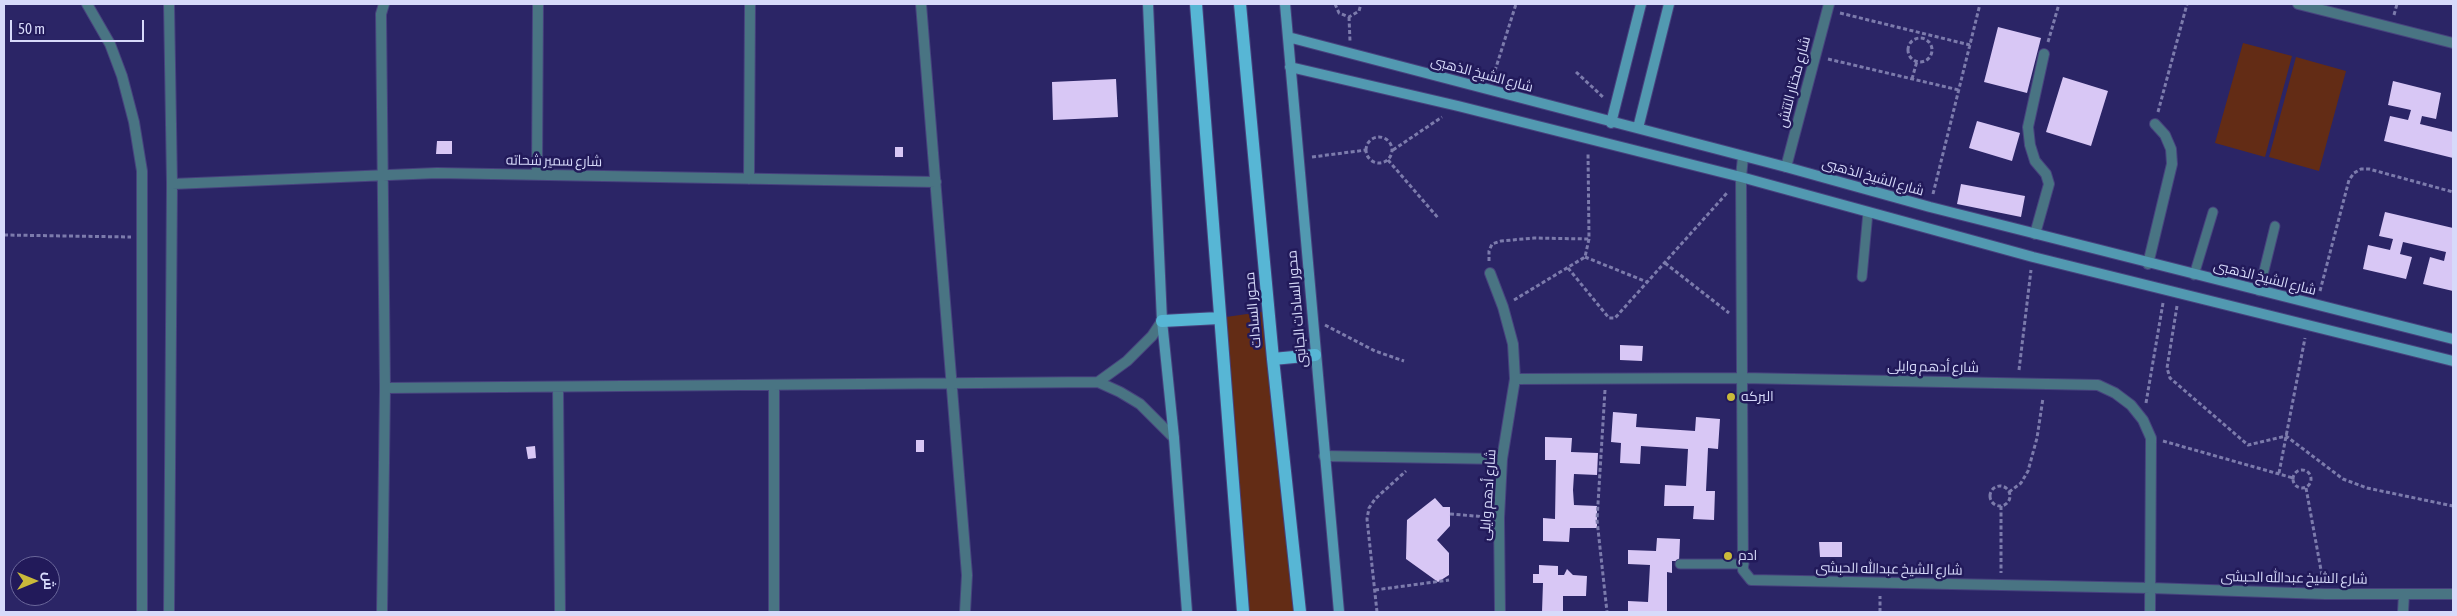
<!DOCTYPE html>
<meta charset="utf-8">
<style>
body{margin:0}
#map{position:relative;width:2457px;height:616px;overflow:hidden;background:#2b2566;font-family:"Asap Condensed",Cairo,sans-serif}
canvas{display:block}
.frame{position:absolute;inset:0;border:5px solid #d7dafa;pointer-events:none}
.north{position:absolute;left:10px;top:556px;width:50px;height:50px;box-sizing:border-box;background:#221a5a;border:1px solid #6a679a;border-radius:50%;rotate:90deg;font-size:14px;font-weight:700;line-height:20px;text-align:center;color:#d7dafa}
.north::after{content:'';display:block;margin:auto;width:18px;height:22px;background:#caba3a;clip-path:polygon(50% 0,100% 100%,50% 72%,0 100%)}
.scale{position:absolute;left:10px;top:20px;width:134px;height:22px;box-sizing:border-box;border:2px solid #d7dafa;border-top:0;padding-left:6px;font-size:15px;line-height:18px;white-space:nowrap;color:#d7dafa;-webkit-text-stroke:4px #221a5a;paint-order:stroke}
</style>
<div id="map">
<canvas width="2457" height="616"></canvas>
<div class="frame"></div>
<div class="north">ش</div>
<div class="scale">50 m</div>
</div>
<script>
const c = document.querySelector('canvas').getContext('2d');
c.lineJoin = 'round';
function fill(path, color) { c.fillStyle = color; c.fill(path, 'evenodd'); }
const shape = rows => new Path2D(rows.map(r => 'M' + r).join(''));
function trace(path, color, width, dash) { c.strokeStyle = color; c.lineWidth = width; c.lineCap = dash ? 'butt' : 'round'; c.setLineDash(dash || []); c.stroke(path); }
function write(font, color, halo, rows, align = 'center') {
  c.font = font + ' "Asap Condensed",Cairo,sans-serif'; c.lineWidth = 5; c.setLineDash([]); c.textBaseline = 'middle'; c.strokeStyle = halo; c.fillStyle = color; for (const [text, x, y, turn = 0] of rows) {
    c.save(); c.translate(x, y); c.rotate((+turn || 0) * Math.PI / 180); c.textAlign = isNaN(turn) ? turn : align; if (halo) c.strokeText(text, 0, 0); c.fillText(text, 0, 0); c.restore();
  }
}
fill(shape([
 [2243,43,2292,56,2265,157,2215,143],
 [2296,57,2346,71,2319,171,2269,157],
 [1268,311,1300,612,1243,612,1219,318]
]), '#632c15');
fill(shape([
 [1998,27,2041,38,2027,93,1984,82],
 [2063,77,2108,91,2091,146,2046,132],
 [1116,79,1118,117,1053,120,1052,82],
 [2393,81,2441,93,2436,119,2422,116,2420,124,2453,132,2453,158,2384,141,2390,116,2408,120,2411,110,2388,105],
 [1977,121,2020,133,2012,161,1969,148],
 [437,141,452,141,452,154,436,154],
 [895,147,903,147,903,157,895,157],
 [1961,184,2025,196,2021,217,1957,204],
 [2385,212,2453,228,2453,291,2423,284,2430,257,2444,261,2446,252,2403,242,2400,254,2412,257,2406,279,2363,269,2368,245,2390,250,2393,239,2379,236],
 [1620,345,1643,346,1642,361,1620,360],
 [1613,412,1637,414,1636,427,1695,431,1696,417,1720,419,1718,449,1708,448,1706,491,1715,491,1714,520,1693,519,1694,506,1664,506,1665,485,1686,486,1688,449,1641,446,1640,464,1620,463,1621,443,1611,442],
 [1545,437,1572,438,1571,452,1598,453,1597,475,1574,474,1573,490,1574,505,1597,506,1597,528,1570,528,1569,542,1543,541,1543,518,1555,519,1556,460,1545,460],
 [916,440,924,440,924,452,916,452],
 [535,446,536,458,528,459,526,447],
 [1435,498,1443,507,1450,507,1450,526,1437,540,1449,553,1449,575,1438,582,1406,559,1407,520],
 [1657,538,1680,539,1679,561,1672,561,1672,573,1667,572,1667,612,1628,612,1628,601,1648,602,1650,565,1628,564,1628,550,1656,551],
 [1819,542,1842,542,1842,557,1820,557],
 [1539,565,1558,566,1558,575,1564,575,1567,569,1573,575,1587,576,1586,596,1563,596,1563,612,1542,612,1543,583,1533,583,1533,574,1539,574]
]), '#d8c7f5');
const lane = shape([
 [2194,275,2213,212],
 [1862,277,1868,212],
 [2259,291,2275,226],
 [1680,564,1744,564]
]);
const street = shape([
 [87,4,110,44,122,76,134,122,142,171,142,612],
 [921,4,967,575,965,612],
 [2298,4,2453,43],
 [1743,157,1741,177,1743,570,1751,580,2151,588,2325,594,2453,594],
 [1786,167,1829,4],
 [537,174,538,4],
 [749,179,750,4],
 [172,184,437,173,936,182],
 [2035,234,2049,184,2046,174,2035,161,2030,145,2028,127,2044,54],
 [2148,264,2172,164,2171,149,2165,135,2155,124],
 [1490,273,1503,307,1513,344,1515,379,1502,459,1499,518,1500,612],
 [1515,379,1742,378,2098,385,2115,393,2131,405,2143,420,2151,438,2150,612],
 [1098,382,1127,361,1152,336,1162,321],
 [774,386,774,612],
 [385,388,1098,382,1120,392,1140,404,1174,438],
 [558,388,560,612],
 [1324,456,1502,459],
 [169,612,172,184,169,4],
 [382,612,385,388,381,14,384,4],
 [2403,612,2404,594]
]);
const secondary = shape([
 [1148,4,1162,321,1174,438,1187,612],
 [1285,4,1339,612],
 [1288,37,1786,167,1930,207,2453,339],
 [1290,67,1458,106,1741,177,2033,257,2453,361],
 [1611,123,1641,4],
 [1638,128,1669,4]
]);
const primary = shape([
 [1196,4,1243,612],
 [1240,4,1273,359,1300,612],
 [1162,321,1219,318],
 [1273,359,1315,355]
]);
trace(lane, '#47427e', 11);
trace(street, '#47427e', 12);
trace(secondary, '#47427e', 12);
trace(primary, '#47427e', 14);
trace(shape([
 [1335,4,1339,13,1349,17,1359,11,1361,4],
 [1840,13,1970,45],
 [2394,15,2397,4],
 [1349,17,1350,41],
 '1908 50a12 12 0 1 1 24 0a12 12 0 1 1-24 0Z',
 [2048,42,2059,4],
 [1828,59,1959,90],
 [1576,72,1603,97],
 [1493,77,1516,4],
 [1912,79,1917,61],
 [2158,112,2187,4],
 '1366 150a13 13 0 1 1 26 0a13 13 0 1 1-26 0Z',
 [1393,150,1442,117],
 [1312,157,1366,150],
 [1388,160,1439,219],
 [1933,194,1980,4],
 [4,235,131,237],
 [1585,257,1647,282],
 [1489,261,1489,251,1492,244,1501,241,1534,238,1589,239],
 [1665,263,1729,313],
 [1568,268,1609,318,1615,318,1727,193],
 [2320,291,2349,180,2354,173,2361,169,2369,169,2453,192],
 [1514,300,1585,257,1589,239,1588,152],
 [2177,306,2167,368,2170,378,2248,445,2286,436,2343,479,2367,488,2453,506],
 [1325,325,1375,351,1404,361],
 [2019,370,2031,270],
 [1605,390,1597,520,1607,612],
 [2146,403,2163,303],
 [2163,441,2293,478],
 '2293 479a9 9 0 1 1 18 0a9 9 0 1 1-18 0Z',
 [2279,473,2305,338],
 '1990 496a10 10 0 1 1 20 0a10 10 0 1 1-20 0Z',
 [2306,488,2323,581],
 [2009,492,2021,483,2028,471,2037,438,2043,398],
 [2001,506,2001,573],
 [1450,514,1487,517],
 [1375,590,1449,580],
 [1377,612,1367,519,1369,508,1375,499,1406,471],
 [1880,612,1880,596]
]), '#7c7bac', 3, [4, 2.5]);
trace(lane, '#497483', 9);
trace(street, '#497483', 10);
trace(secondary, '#5299b1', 10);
trace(primary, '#57b6d5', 12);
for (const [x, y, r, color] of [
 [1731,397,5,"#caba3a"],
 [1728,556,5,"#caba3a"]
]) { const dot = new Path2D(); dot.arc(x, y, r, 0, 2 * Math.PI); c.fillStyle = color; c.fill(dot); trace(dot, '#221a5a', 2); }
write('14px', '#d7dafa', '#221a5a', [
 ["شارع الشيخ الذهبى",1482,74,15],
 ["شارع مختار التتش",1794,82,-75],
 ["شارع سمير شحاته",554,161,1],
 ["شارع الشيخ الذهبى",1873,177,16],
 ["شارع الشيخ الذهبى",2265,278,14],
 ["محور السادات الجانبى",1297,309,-95],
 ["محور السادات",1253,310,-95],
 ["شارع أدهم وايلى",1933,367,1],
 ["شارع أدهم وايلى",1488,495,-86],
 ["شارع الشيخ عبدالله الحبشى",1889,569,1],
 ["شارع الشيخ عبدالله الحبشى",2294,578,1]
]);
write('14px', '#d7dafa', '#221a5a', [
 ["البركه",1741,397],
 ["ادم",1738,556]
], 'left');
</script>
